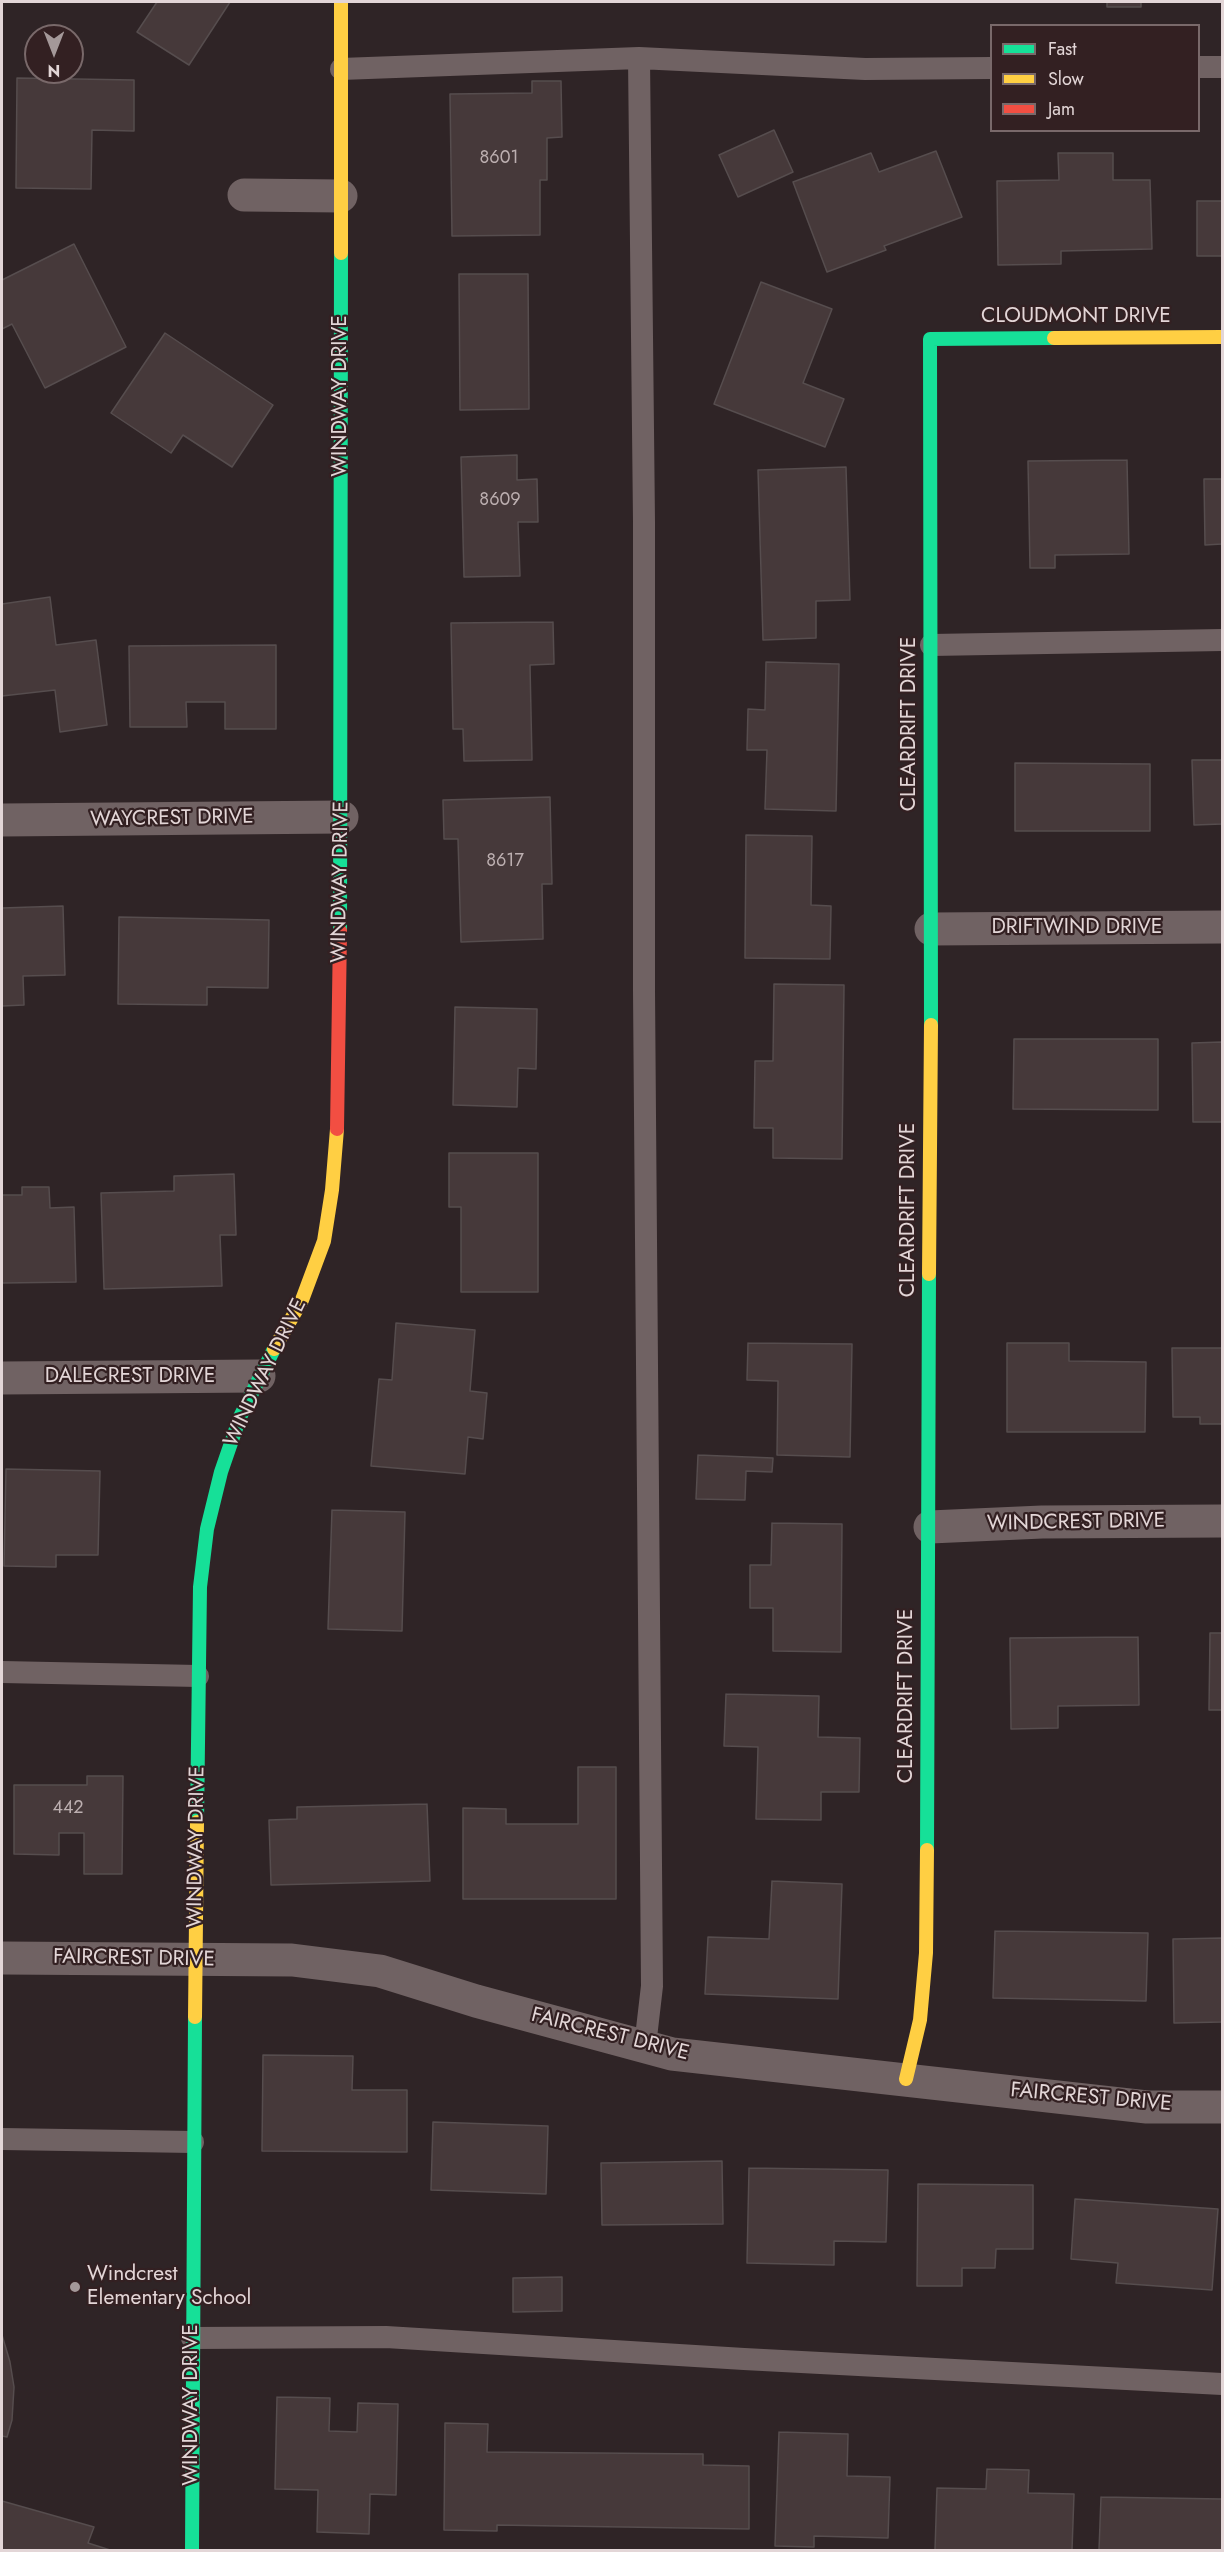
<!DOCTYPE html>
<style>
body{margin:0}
#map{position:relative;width:1224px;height:2552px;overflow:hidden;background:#2f2426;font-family:Jost,sans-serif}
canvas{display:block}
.frame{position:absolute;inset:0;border:3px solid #e3d6d7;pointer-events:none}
.legend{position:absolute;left:990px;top:24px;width:210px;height:108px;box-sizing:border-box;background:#332022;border:2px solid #79696a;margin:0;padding:8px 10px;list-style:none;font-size:18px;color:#e3d6d7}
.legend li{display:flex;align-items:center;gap:12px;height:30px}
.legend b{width:30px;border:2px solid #79696a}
.north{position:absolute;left:24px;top:24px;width:60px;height:60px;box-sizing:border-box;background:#332022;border:2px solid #79696a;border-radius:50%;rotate:180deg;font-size:16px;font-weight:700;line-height:24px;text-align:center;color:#e3d6d7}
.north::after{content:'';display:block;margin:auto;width:21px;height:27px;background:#a49899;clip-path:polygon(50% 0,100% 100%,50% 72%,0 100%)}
</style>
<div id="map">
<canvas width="1224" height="2552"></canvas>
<div class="frame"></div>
<ul class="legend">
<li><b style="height:8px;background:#16e098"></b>Fast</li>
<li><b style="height:8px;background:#ffcf43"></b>Slow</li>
<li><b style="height:8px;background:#f24e42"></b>Jam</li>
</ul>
<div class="north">N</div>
</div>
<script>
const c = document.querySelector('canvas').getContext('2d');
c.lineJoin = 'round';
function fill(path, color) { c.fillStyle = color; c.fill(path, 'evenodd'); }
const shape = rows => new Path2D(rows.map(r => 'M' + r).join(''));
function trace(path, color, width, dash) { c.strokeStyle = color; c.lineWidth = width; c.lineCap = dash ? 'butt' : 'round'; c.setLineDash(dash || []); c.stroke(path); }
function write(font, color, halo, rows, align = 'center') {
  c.font = font + ' Jost,sans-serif'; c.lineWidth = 4.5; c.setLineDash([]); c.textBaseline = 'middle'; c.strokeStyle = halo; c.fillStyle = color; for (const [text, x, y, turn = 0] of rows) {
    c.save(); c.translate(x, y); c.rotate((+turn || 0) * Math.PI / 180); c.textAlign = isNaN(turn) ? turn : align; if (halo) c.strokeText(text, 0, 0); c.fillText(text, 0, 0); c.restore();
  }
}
const building = shape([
 [157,2,230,2,189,65,137,32,157,2],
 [1107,2,1141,2,1141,7,1107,7,1107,2],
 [17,78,134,80,134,131,92,130,91,189,16,188,17,78],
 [532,81,561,81,562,137,547,138,547,180,540,180,540,235,452,236,450,94,532,93,532,81],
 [774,130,793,172,738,197,719,155,774,130],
 [936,151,962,217,884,246,886,250,827,272,793,182,871,153,879,172,936,151],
 [1058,153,1113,153,1113,180,1150,180,1152,249,1061,251,1061,264,998,265,997,181,1059,180,1058,153],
 [1197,201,1222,201,1222,256,1197,256,1197,201],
 [74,244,126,347,45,388,12,324,2,329,2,280,74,244],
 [459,274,528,274,529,409,460,410,459,274],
 [761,282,832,309,803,383,844,399,825,447,714,404,761,282],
 [165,333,273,405,232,467,183,435,171,453,111,413,165,333],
 [517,455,517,480,537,479,538,522,518,522,520,576,464,577,461,457,517,455],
 [1127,460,1129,554,1055,555,1055,568,1030,568,1028,461,1127,460],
 [846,467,850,600,816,601,816,638,763,640,758,470,846,467],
 [1204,479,1222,479,1222,544,1205,545,1204,479],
 [50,597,56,645,96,640,107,725,60,732,55,690,2,696,2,604,50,597],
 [553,622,554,664,530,665,532,760,464,761,463,729,453,729,451,623,553,622],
 [276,645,276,729,225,729,225,702,186,702,187,727,130,727,129,646,276,645],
 [766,662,839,664,836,811,765,809,767,750,747,750,748,709,765,710,766,662],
 [1192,760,1222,760,1222,824,1194,825,1192,760],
 [1015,763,1150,764,1150,831,1015,831,1015,763],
 [550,797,552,884,542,884,543,939,461,942,458,839,444,839,443,800,550,797],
 [746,835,812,836,811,905,831,906,830,959,745,958,746,835],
 [63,906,65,975,23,976,24,1005,2,1006,2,908,63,906],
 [119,917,269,920,268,988,207,987,207,1005,118,1004,119,917],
 [774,984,844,985,842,1159,773,1158,773,1128,754,1128,755,1061,773,1061,774,984],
 [455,1007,537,1009,536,1069,518,1068,517,1107,453,1105,455,1007],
 [1014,1039,1158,1039,1158,1110,1013,1109,1014,1039],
 [1222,1042,1222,1122,1193,1122,1192,1043,1222,1042],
 [449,1153,538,1153,538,1292,461,1292,461,1207,449,1207,449,1153],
 [234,1174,236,1235,220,1235,222,1286,104,1289,101,1193,174,1191,174,1176,234,1174],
 [22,1187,49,1187,50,1208,74,1207,76,1282,2,1283,2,1195,22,1195,22,1187],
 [396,1323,475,1330,470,1391,487,1393,483,1439,468,1437,465,1474,371,1466,379,1379,392,1380,396,1323],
 [748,1343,852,1344,850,1457,777,1455,778,1381,747,1380,748,1343],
 [1007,1343,1069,1343,1069,1361,1146,1362,1145,1432,1007,1432,1007,1343],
 [1172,1348,1222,1348,1222,1424,1200,1424,1200,1417,1173,1417,1172,1348],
 [698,1455,773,1458,772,1472,746,1471,745,1500,696,1499,698,1455],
 [6,1469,100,1471,98,1555,56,1555,56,1567,4,1566,6,1469],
 [332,1510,405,1512,402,1631,328,1629,332,1510],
 [772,1523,842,1524,841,1652,773,1651,773,1608,750,1608,750,1565,771,1565,772,1523],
 [1210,1633,1222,1633,1222,1710,1209,1710,1210,1633],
 [1138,1637,1139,1705,1058,1706,1058,1728,1011,1729,1010,1638,1138,1637],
 [726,1694,819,1696,818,1737,860,1738,859,1792,821,1792,821,1820,756,1819,758,1747,724,1746,726,1694],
 [578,1767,616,1767,616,1899,463,1899,463,1808,506,1809,506,1824,578,1824,578,1767],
 [87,1776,123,1776,122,1874,84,1874,84,1833,59,1833,59,1855,14,1854,14,1785,87,1785,87,1776],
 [427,1804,430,1881,271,1885,269,1820,297,1819,297,1807,427,1804],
 [772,1881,842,1884,838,1999,705,1994,708,1937,769,1939,772,1881],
 [995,1931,1148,1933,1146,2001,993,1998,995,1931],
 [1222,1938,1222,2022,1174,2023,1173,1939,1222,1938],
 [263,2055,353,2056,352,2090,407,2090,407,2152,262,2151,263,2055],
 [433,2122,548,2126,546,2194,431,2190,433,2122],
 [722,2161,723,2224,602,2225,601,2163,722,2161],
 [749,2168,888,2170,886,2242,834,2241,834,2265,747,2263,749,2168],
 [918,2184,1033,2185,1033,2249,996,2249,995,2268,962,2268,962,2286,917,2286,918,2184],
 [1075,2199,1218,2209,1212,2290,1116,2283,1118,2263,1071,2259,1075,2199],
 [562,2277,562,2311,513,2312,513,2278,562,2277],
 [2,2335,10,2362,14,2387,12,2420,7,2437,2,2436,2,2335],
 [277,2397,330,2398,329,2431,357,2432,358,2403,398,2404,396,2495,370,2494,369,2534,317,2532,318,2490,275,2489,277,2397],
 [445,2423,488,2424,487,2452,703,2454,703,2465,749,2466,749,2529,497,2525,497,2531,444,2530,445,2423],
 [779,2432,848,2434,847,2476,890,2477,888,2538,814,2536,814,2547,775,2546,779,2432],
 [987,2469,1029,2470,1028,2493,1074,2494,1072,2550,935,2550,937,2488,986,2489,987,2469],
 [1101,2497,1222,2499,1222,2550,1099,2550,1101,2497],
 [2,2501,94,2527,88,2543,110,2550,2,2550,2,2501]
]);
fill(building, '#46393a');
trace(building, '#564d4e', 1.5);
trace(shape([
 [639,58,644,522,644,991,652,1986,645,2046],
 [1198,67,1222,67],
 [341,69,639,58,865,69,992,68],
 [931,645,1222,640],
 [2,1672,198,1676],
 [2,2139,193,2142],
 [192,2338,386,2337,744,2359,1222,2384]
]), '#706263', 22);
trace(shape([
 [244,195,341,196],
 [2,820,342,817],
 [931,929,1222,927],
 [2,1378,259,1376],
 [930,1527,1042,1522,1222,1521],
 [2,1958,292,1960,380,1971,476,2001,672,2054,1147,2107,1222,2107]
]), '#706263', 33);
trace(shape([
 [340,931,341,253],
 [931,1025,930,339,1054,338],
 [197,1822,200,1587,207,1529,221,1472,240,1417,274,1349],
 [927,1850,929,1274],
 [192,2550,195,2017]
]), '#16e098', 14);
trace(shape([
 [341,2,341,253],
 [1054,338,1222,337],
 [929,1274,931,1025],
 [274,1349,302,1300,324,1241,332,1190,337,1129],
 [195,2017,197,1822],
 [906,2079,920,2020,926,1953,927,1850]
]), '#ffcf43', 14);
trace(shape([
 [337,1129,340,931]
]), '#f24e42', 14);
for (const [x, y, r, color] of [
 [75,2287,6,"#a49899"]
]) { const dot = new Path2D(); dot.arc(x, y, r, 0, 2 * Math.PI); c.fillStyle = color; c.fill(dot); trace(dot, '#332022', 2); }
write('18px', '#bcafb0', null, [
 ["8601",499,159],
 ["8609",500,501],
 ["8617",505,862],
 ["442",68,1809]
]);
write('21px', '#e3d6d7', '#332022', [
 ["CLOUDMONT DRIVE",1076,317],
 ["WINDWAY DRIVE",341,396,-90],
 ["CLEARDRIFT DRIVE",910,724,-90],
 ["WAYCREST DRIVE",172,819,-1],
 ["WINDWAY DRIVE",341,882,-89],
 ["DRIFTWIND DRIVE",1077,928],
 ["CLEARDRIFT DRIVE",909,1210,-90],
 ["WINDWAY DRIVE",266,1373,-64],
 ["DALECREST DRIVE",130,1377],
 ["WINDCREST DRIVE",1076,1523,-1],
 ["CLEARDRIFT DRIVE",907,1696,-90],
 ["WINDWAY DRIVE",197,1847,-89],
 ["FAIRCREST DRIVE",134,1959,1],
 ["FAIRCREST DRIVE",610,2035,14],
 ["FAIRCREST DRIVE",1091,2098,5],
 ["WINDWAY DRIVE",192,2405,-90]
]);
write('21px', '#e3d6d7', '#332022', [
 ["Windcrest",87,2275],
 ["Elementary School",87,2299]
], 'left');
</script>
